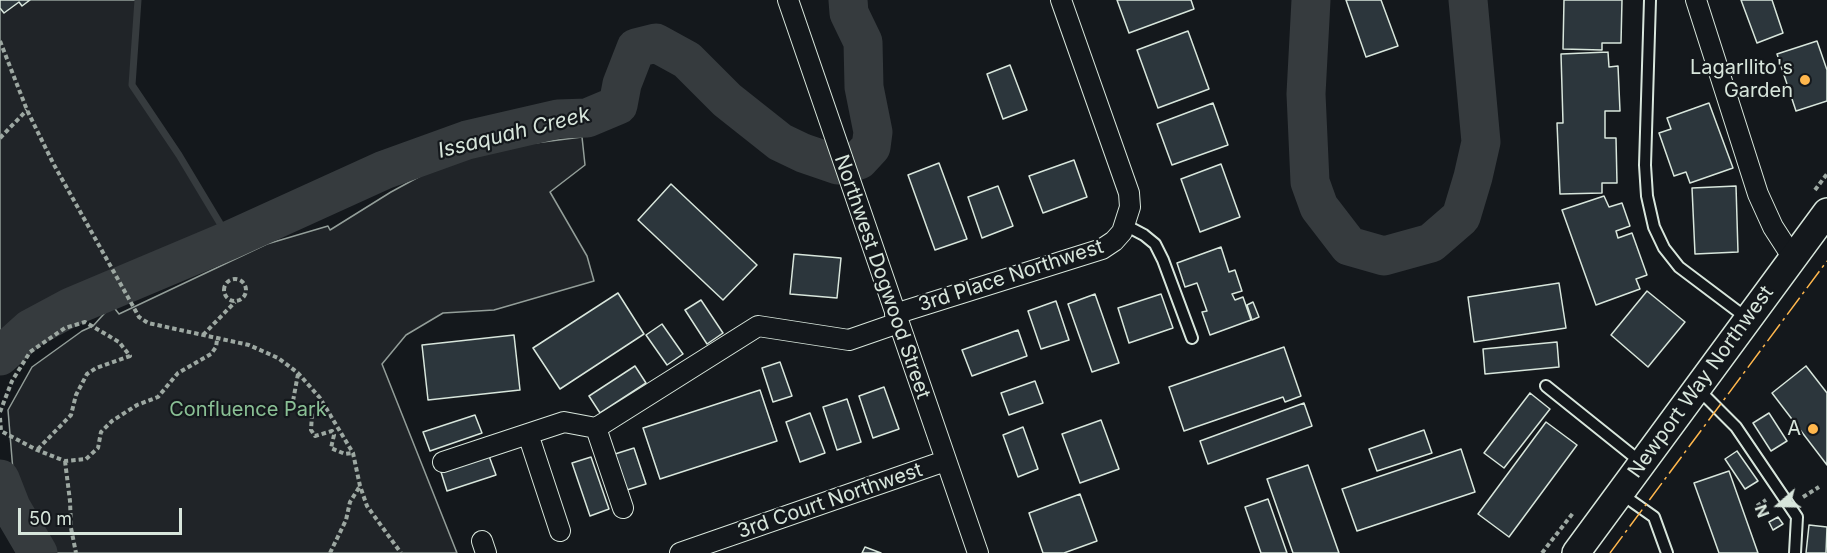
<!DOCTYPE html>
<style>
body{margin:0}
#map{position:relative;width:1827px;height:553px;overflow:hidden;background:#14181c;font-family:Inter,sans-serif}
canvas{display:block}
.north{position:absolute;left:1749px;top:475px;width:60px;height:60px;-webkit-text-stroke:4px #14181c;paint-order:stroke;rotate:250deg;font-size:16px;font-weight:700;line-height:24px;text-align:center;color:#d8e6dc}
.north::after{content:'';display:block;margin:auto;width:21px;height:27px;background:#d8e6dc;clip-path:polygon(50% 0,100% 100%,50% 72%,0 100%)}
.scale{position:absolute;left:18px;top:508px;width:164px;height:27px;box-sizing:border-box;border:3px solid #d8e6dc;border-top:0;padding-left:8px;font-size:18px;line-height:21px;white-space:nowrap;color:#d8e6dc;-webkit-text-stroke:4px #14181c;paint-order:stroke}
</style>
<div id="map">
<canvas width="1827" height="553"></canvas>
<div class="north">N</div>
<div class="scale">50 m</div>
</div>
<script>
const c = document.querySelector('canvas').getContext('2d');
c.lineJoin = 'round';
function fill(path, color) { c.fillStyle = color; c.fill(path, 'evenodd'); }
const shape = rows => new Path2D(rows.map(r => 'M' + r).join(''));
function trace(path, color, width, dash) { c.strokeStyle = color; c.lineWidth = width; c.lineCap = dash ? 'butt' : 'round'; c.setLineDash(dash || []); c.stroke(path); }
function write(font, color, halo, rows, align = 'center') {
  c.font = font + ' Inter,sans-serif'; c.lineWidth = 4.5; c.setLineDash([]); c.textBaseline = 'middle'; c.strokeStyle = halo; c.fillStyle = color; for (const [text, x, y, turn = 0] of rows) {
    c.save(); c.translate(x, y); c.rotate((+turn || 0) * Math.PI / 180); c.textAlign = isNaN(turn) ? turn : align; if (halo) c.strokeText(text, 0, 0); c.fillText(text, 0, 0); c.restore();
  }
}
const green = shape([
 [0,0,138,0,132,85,179,155,230,240,71,307,30,329,0,356,0,0],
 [582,137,585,165,550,192,587,256,594,281,494,310,443,313,406,335,382,364,457,553,51,553,13,471,8,410,32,367,82,331,93,326,112,305,119,314,267,244,328,226,330,230,391,192,448,161,511,146,582,137]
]);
fill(green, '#202428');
trace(green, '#939e99', 1.5);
trace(shape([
 [138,0,132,85,179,155,230,240]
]), '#363b3e', 7);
trace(shape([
 [1311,0,1306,94,1310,182,1319,207,1349,246,1384,256,1431,243,1461,217,1473,177,1481,142,1468,0],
 [0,356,30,329,71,307,230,240,384,170,467,140,558,119,587,118,618,105,622,84,636,48,656,43,687,60,727,100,780,142,803,153,838,165,859,160,871,147,873,132,864,87,863,42,849,13,848,0],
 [0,479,11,507,38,553]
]), '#363b3e', 39);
const building = shape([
 [0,0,30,0,22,6,19,2,4,13,0,8,0,0],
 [1117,0,1191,0,1194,9,1129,33,1117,0],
 [1346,0,1381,0,1398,46,1366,57,1346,0],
 [1564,0,1622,0,1621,43,1602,43,1602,50,1563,49,1564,0],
 [1741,0,1772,0,1783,33,1757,43,1741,0],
 [1188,31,1209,89,1158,108,1137,50,1188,31],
 [1817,41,1827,70,1827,101,1796,111,1777,54,1817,41],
 [1608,52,1609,67,1618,66,1620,111,1605,111,1605,138,1616,138,1617,183,1602,183,1602,193,1560,194,1557,123,1563,123,1561,54,1608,52],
 [1010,65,1027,110,1003,119,987,74,1010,65],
 [1213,103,1228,145,1172,165,1157,124,1213,103],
 [1709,103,1733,168,1690,183,1686,172,1674,176,1659,133,1671,129,1667,118,1709,103],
 [1074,160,1087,197,1043,213,1029,176,1074,160],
 [939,163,967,239,935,250,908,175,939,163],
 [1221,164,1240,217,1200,232,1181,179,1221,164],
 [671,184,757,265,723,300,638,220,671,184],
 [998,186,1013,226,982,238,968,197,998,186],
 [1736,186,1738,252,1695,254,1692,188,1736,186],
 [1604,196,1609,207,1622,203,1630,226,1616,231,1618,238,1632,233,1647,275,1636,279,1640,289,1596,305,1562,210,1604,196],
 [1221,247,1229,272,1235,270,1242,291,1232,294,1235,300,1243,297,1251,320,1210,335,1202,312,1207,311,1197,283,1185,287,1177,263,1221,247],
 [794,254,841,258,837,298,790,294,794,254],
 [1559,283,1566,328,1474,342,1468,297,1559,283],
 [1647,291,1685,322,1648,367,1611,335,1647,291],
 [618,293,644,334,560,389,533,348,618,293],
 [1095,294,1119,363,1092,372,1068,304,1095,294],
 [1161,294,1173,328,1129,343,1118,308,1161,294],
 [701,300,723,333,707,344,685,310,701,300],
 [1056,301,1069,340,1041,349,1028,311,1056,301],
 [1253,302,1259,317,1252,320,1247,305,1253,302],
 [662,324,683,354,667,365,646,335,662,324],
 [1018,330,1027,356,972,376,962,350,1018,330],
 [514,335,520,390,428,400,422,345,514,335],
 [1557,342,1559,367,1485,374,1483,349,1557,342],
 [1284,347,1301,396,1285,402,1283,397,1184,431,1169,387,1284,347],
 [780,362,792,396,773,402,762,368,780,362],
 [635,366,646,383,600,413,589,396,635,366],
 [1806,366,1827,393,1827,465,1772,393,1806,366],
 [1035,381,1043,403,1009,415,1001,393,1035,381],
 [884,387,899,429,873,438,859,396,884,387],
 [760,390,777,441,660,479,643,428,760,390],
 [1530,393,1550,409,1504,468,1484,453,1530,393],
 [847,399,861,442,837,450,823,407,847,399],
 [1304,403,1312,426,1208,464,1200,441,1304,403],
 [810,413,825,453,800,462,786,422,810,413],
 [1769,413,1787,441,1771,451,1753,423,1769,413],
 [475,415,482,433,430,451,423,432,475,415],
 [1101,420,1119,469,1080,483,1062,434,1101,420],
 [1546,422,1577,445,1509,537,1478,514,1546,422],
 [1023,427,1038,469,1018,477,1003,435,1023,427],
 [1424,430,1432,453,1377,471,1369,449,1424,430],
 [634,448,646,484,627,490,615,454,634,448],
 [1461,449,1475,492,1357,531,1342,489,1461,449],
 [1737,451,1758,481,1745,489,1725,459,1737,451],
 [489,456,496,475,447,491,441,472,489,456],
 [591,457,609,509,590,516,572,463,591,457],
 [1308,465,1339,553,1293,553,1267,479,1308,465],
 [1729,471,1758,553,1719,553,1694,483,1729,471],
 [1080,494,1097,541,1064,553,1043,553,1029,513,1080,494],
 [1268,499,1287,553,1261,553,1245,507,1268,499],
 [1778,517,1783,524,1773,530,1769,522,1778,517],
 [1809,525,1827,527,1826,553,1806,553,1809,525],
 [865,547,881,553,862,553,865,547]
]);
fill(building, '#2c363c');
trace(building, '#d8e6dc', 1.5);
const lane = shape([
 [1650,0,1645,165,1647,196,1654,227,1664,248,1679,267,1748,319],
 [1125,225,1144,235,1155,244,1163,260,1192,338],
 [1546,386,1642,463],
 [1697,388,1736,427,1797,517,1795,553],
 [1620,493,1654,517,1667,553]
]);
const street = shape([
 [788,0,978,553],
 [1696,0,1758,194,1773,227,1793,258],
 [895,314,1102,249,1114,241,1122,232,1130,207,1129,193,1061,0],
 [596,428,623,508],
 [528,434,560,531],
 [443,462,564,422,596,428,758,326,849,340,898,323],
 [482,541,486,553],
 [680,553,945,461]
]);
const secondary = shape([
 [1576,553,1827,212]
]);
trace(lane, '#d8e6dc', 14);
trace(street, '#d8e6dc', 22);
trace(secondary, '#d8e6dc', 30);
trace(shape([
 [0,41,27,110,53,163,139,317,148,323,249,345,278,358,298,373,320,398,353,453,360,486,367,506,401,553],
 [0,138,27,110],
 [1815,190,1827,174],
 '224 290a11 11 0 1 1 22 0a11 11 0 1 1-22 0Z',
 [203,335,235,302],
 [298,374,293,401,297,409,310,412,312,415,311,430,315,436,332,431,334,435,331,448,345,454,353,453],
 [0,412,12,381,30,352,65,328,85,322,119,342,130,356,96,368,87,374,76,395,71,415,37,450],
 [0,418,1,431,37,450,65,461,86,459,98,448,101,432,112,421,137,405,158,397,178,373,211,354,216,347,217,340],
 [65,461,70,501,71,528,76,553],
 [1803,497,1819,487],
 [1757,506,1766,500],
 [330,553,346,520,350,502,360,486],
 [1542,553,1573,513]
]), '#9da8a2', 4, [4.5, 3]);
trace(lane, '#14181c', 10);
trace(street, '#14181c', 20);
trace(secondary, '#14181c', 27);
trace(shape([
 [1610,553,1827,261]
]), '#ffb74d', 1.5, [21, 4.5, 3, 4.5]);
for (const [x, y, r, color] of [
 [1805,80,6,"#ffb74d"],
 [1813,429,6,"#ffb74d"]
]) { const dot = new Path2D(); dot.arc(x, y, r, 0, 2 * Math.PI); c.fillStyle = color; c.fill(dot); trace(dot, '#14181c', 2); }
write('20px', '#d8e6dc', '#14181c', [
 ["Lagarllito's",1793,68],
 ["Garden",1793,91],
 ["A",1801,429]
], 'right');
write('20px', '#d8e6dc', '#14181c', [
 ["3rd Place Northwest",1011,276,-18],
 ["Northwest Dogwood Street",882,277,71],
 ["Newport Way Northwest",1701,382,-54],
 ["3rd Court Northwest",830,501,-19]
]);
write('20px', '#8ac095', '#14181c', [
 ["Confluence Park",248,410]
]);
write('italic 21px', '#d8e6dc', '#14181c', [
 ["Issaquah Creek",514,133,-14]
]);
</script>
